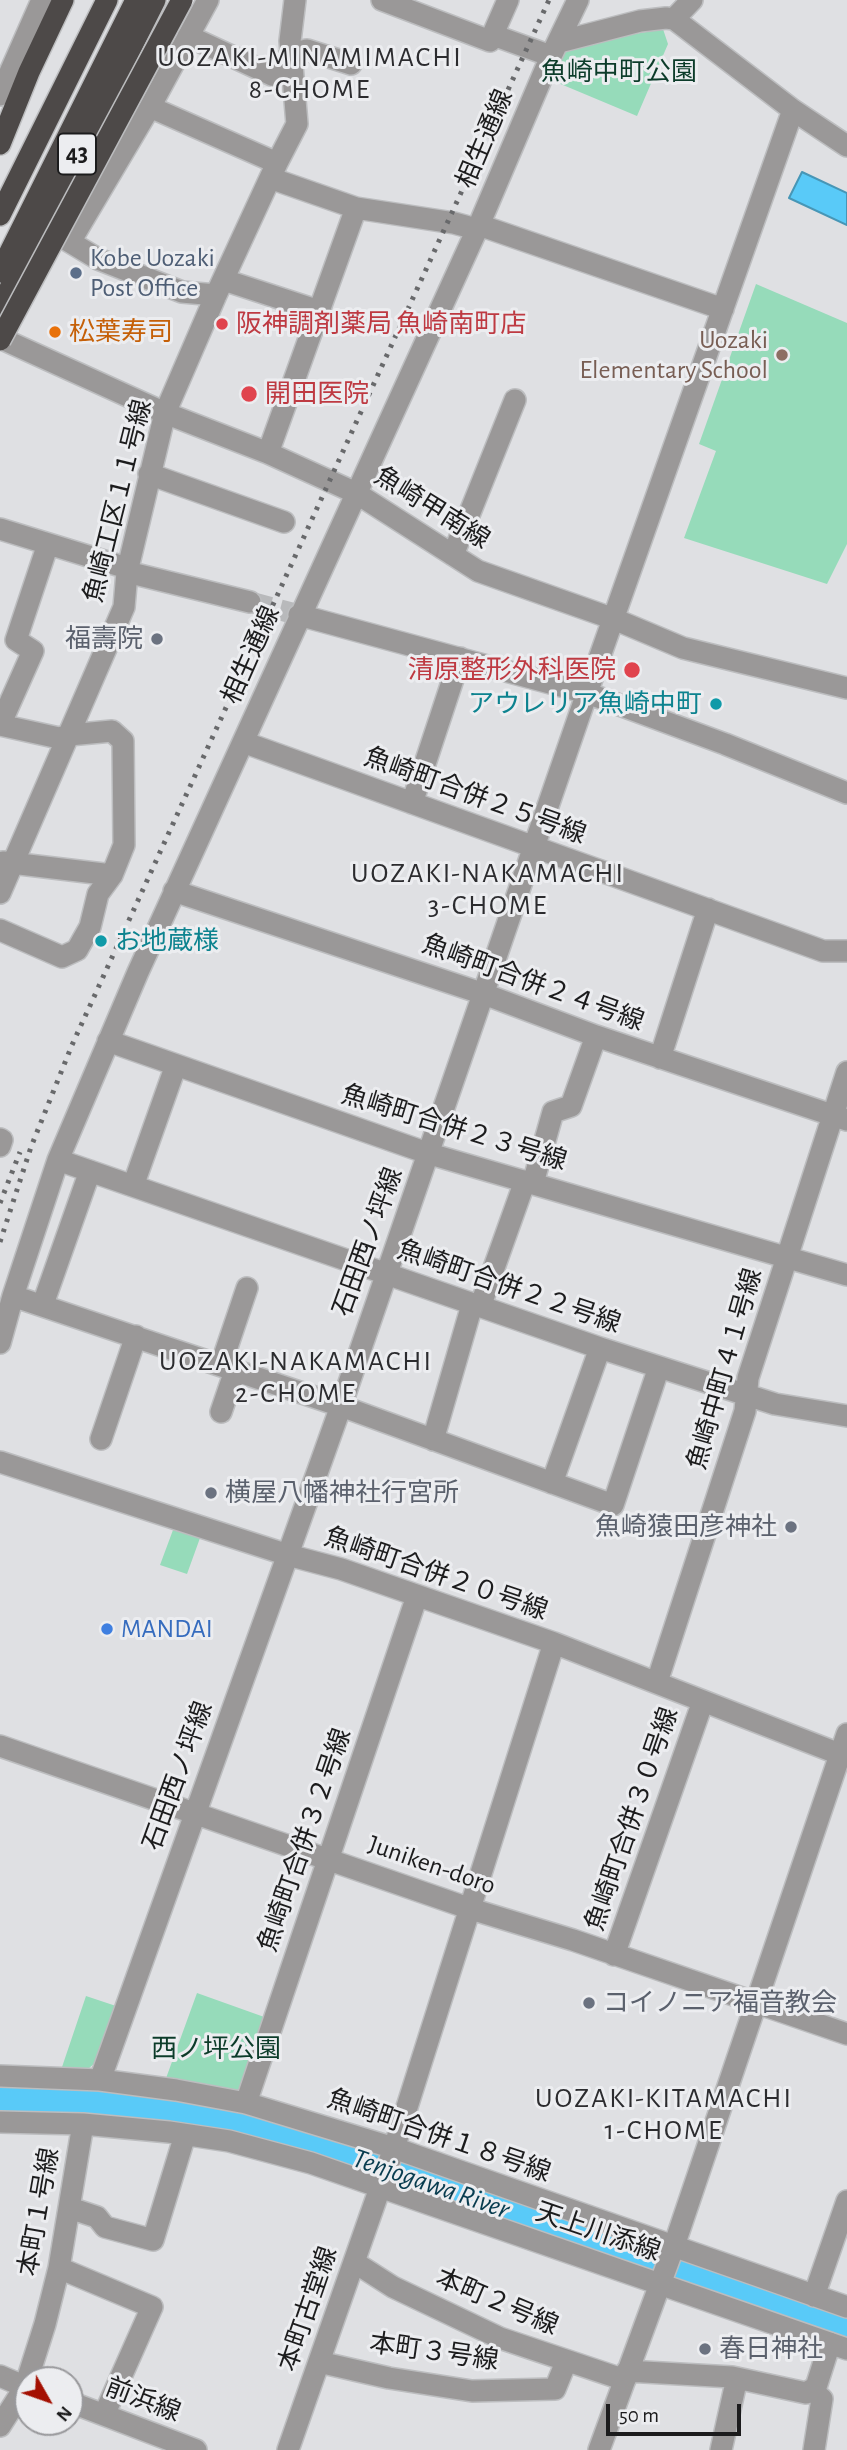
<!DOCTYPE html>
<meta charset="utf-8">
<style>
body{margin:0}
#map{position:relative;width:847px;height:2450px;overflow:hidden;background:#dfe0e3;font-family:"Alegreya Sans",sans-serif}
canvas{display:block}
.north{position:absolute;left:14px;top:2366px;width:70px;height:70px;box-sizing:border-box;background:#ecedf0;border:2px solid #99999c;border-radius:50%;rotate:130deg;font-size:19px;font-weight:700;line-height:28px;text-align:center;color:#1c1c1d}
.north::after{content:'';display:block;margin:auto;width:24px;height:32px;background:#a41002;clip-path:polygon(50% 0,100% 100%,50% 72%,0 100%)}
.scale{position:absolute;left:606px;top:2404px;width:135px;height:32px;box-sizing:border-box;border:4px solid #1c1c1d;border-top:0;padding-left:9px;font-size:21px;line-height:24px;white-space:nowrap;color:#1c1c1d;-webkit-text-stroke:5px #ecedf0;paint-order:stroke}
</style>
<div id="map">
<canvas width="847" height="2450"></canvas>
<div class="north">N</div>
<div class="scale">50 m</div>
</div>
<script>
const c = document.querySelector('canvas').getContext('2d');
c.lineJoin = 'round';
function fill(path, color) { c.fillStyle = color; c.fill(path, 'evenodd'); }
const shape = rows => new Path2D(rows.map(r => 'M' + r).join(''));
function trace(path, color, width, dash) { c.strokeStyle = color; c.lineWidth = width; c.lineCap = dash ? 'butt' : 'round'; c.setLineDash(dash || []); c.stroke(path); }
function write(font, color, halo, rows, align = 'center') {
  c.font = font + ' "Alegreya Sans","Noto Sans JP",sans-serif'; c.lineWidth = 6; c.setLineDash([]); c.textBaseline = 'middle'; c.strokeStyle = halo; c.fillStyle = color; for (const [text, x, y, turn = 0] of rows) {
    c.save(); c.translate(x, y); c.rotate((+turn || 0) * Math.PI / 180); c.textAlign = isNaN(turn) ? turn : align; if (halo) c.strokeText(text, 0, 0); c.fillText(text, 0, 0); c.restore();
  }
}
fill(shape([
 [663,29,668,44,637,116,551,80,563,52,606,39],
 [756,284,847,323,847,544,827,584,684,538,716,451,699,444],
 [173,1530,200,1538,187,1574,160,1565],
 [197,1993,267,2018,241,2089,232,2094,165,2081],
 [86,1996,116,2006,98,2060,86,2071,61,2070]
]), '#96dbba');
const water = shape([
 [802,172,847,193,847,225,789,198,802,172]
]);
fill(water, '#59caf8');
trace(water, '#4796b6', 2);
trace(shape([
 [0,2104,19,2103,122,2105,222,2121,317,2144,847,2331]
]), '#59caf8', 32);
trace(shape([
 [250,602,299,615]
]), '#b8b9bb', 21, [21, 10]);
const minor = shape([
 [382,0,490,41,508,0],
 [674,19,692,0],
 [493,35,551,56],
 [188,36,272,75,291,54,307,50,351,64],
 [559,42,640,21,666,18,674,19,793,110,847,146],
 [0,95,42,0],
 [150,107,277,163],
 [270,178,356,208,454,223,476,229],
 [479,225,723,309],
 [60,236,98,259,182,292,216,295],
 [70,242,150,107,208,0],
 [224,280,319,311],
 [0,338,165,413,268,453,356,493,478,571,614,619,683,648,847,688],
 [268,453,356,208],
 [149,474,284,522],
 [0,529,127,568],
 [453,555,515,400],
 [127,572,250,602],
 [299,615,587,693,725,744,847,793],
 [0,725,59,738,69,735,112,731,123,741,124,845,112,875,98,894,90,927,77,950,62,957,0,930],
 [0,725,33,651,16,640,48,544],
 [243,742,784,937,823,951,847,951],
 [412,803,460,658],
 [3,862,112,875],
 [174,891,484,994,596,1036,847,1120],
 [0,893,124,607,127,572,165,413,216,295,277,163,297,124,290,41,295,0],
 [108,1041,430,1154,847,1275],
 [660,1058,708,909],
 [0,1139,2,1140,0,1146],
 [58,1160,600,1348,775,1404,847,1416],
 [533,1183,553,1112,571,1106,596,1036],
 [133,1186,176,1065],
 [13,1296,341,1406,613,1505,659,1367],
 [43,1304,90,1171],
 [480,1307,525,1181],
 [0,1343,13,1296,58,1160,138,972,479,225,551,56,578,0],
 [221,1365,247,1288],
 [221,1412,235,1371],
 [101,1439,136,1336],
 [433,1440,472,1305],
 [0,1462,288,1555,341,1569,554,1643,847,1757],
 [552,1483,600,1348],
 [657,1682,745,1411,748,1378,847,1072],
 [0,1746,471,1909,573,1940,847,2034],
 [614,1955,703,1701],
 [0,2076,100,2080,176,2090,246,2103,394,2148,847,2307],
 [100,2080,341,1406,587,693,793,110],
 [246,2103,417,1596],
 [0,2122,83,2124,169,2132,229,2141,311,2163,847,2349],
 [70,2208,97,2217,105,2227,153,2240,185,2135],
 [354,2262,393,2287,500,2338,625,2380],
 [59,2268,152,2307,104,2415],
 [814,2296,847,2201],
 [319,2362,389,2378,472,2391,555,2389,566,2362],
 [627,2371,732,2377,806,2393,816,2387,830,2343],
 [0,2376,28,2388],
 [812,2390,822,2399,814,2450],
 [70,2402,196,2450],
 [0,2426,25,2387,45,2324,59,2268,83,2124],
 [288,2450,394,2148,554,1643],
 [599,2450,674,2246,847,1734],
 [721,2450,737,2378]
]);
const highway = shape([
 [0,144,29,72,63,0],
 [0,215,107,0],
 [0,272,136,0],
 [0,308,155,0]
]);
trace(minor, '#bcbdbf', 24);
trace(highway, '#bcbdbf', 24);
trace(minor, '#9a9898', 21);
trace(highway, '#4d4948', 21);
trace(shape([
 [0,1203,20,1152],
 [0,1242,31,1147,72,1045,549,0]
]), '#68696b', 5, [3.5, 7]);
const highwayBridge = shape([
 [0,340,182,0]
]);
trace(highwayBridge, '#bcbdbf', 24, []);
trace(highwayBridge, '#4d4948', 21);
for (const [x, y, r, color] of [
 [76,273,7,"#5c6f8a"],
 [222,324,7,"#e0444e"],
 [55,332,7,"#e8710a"],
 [782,355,7,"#8d6e63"],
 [249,394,9,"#e0444e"],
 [157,639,7,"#6b7280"],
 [632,670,9,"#e0444e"],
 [716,704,7,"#0f9aa8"],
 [101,941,7,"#0f9aa8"],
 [211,1493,7,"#6b7280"],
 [791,1527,7,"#6b7280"],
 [107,1629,7,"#3f7fe0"],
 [589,2003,7,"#6b7280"],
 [705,2349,7,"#6b7280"]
]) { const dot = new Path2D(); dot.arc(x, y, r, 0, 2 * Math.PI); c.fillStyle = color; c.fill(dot); trace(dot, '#ecedf0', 2.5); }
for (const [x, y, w] of [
 [77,154,38]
]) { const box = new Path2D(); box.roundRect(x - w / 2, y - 20.5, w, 41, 5); c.fillStyle = '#ecedf0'; c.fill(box); trace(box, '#1c1c1d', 2); }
write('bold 24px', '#1c1c1d', null, [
 ["43",77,154]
]);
write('26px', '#0c3c2a', '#ecedf0', [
 ["魚崎中町公園",619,72],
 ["西ノ坪公園",216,2049]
]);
write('26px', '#1c1c1d', '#ecedf0', [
 ["相生通線",485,139,-67],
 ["魚崎工区１１号線",118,501,-76],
 ["魚崎甲南線",432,508,32],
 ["相生通線",251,655,-66],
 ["魚崎町合併２５号線",475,796,20],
 ["魚崎町合併２４号線",533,983,20],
 ["魚崎町合併２３号線",454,1128,17],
 ["石田西ノ坪線",368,1242,-70],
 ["魚崎町合併２２号線",509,1287,19],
 ["魚崎中町４１号線",725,1369,-74],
 ["魚崎町合併２０号線",436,1574,19],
 ["石田西ノ坪線",178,1776,-70],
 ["魚崎町合併３０号線",632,1819,-71],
 ["魚崎町合併３２号線",305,1840,-71],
 ["Juniken-doro",432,1865,19],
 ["魚崎町合併１８号線",439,2136,19],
 ["本町１号線",39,2212,-80],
 ["天上川添線",598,2232,19],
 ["本町２号線",497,2302,23],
 ["本町古堂線",308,2309,-71],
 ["本町３号線",434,2352,8],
 ["前浜線",143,2400,21]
]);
write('26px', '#4e5e75', '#ecedf0', [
 ["Kobe Uozaki",90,258],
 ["Post Office",90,288]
], 'left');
write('26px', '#be3a42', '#ecedf0', [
 ["阪神調剤薬局 魚崎南町店",236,324],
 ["開田医院",265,394],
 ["清原整形外科医院",616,670,"right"]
], 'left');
write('26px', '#c56008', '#ecedf0', [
 ["松葉寿司",69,332]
], 'left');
write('26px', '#785e54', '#ecedf0', [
 ["Uozaki",768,340],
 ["Elementary School",768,370]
], 'right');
write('26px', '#5b616d', '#ecedf0', [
 ["福壽院",143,639,"right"],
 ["横屋八幡神社行宮所",225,1493],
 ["魚崎猿田彦神社",777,1527,"right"],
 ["コイノニア福音教会",603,2003],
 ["春日神社",719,2349]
], 'left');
write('26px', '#0d838f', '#ecedf0', [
 ["アウレリア魚崎中町",702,704],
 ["お地蔵様",115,941,"left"]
], 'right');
write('26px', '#366cbe', '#ecedf0', [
 ["MANDAI",121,1629]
], 'left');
c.letterSpacing = '2px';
write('28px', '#2c2c2f', '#ecedf0', [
 ["UOZAKI-MINAMIMACHI",310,58],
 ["8-CHOME",310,90],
 ["UOZAKI-NAKAMACHI",488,874],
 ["3-CHOME",488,906],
 ["UOZAKI-NAKAMACHI",296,1362],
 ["2-CHOME",296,1394],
 ["UOZAKI-KITAMACHI",664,2099],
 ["1-CHOME",664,2131]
]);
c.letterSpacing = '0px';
write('italic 28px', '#083c4f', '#ecedf0', [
 ["Tenjogawa River",431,2184,19]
]);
</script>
